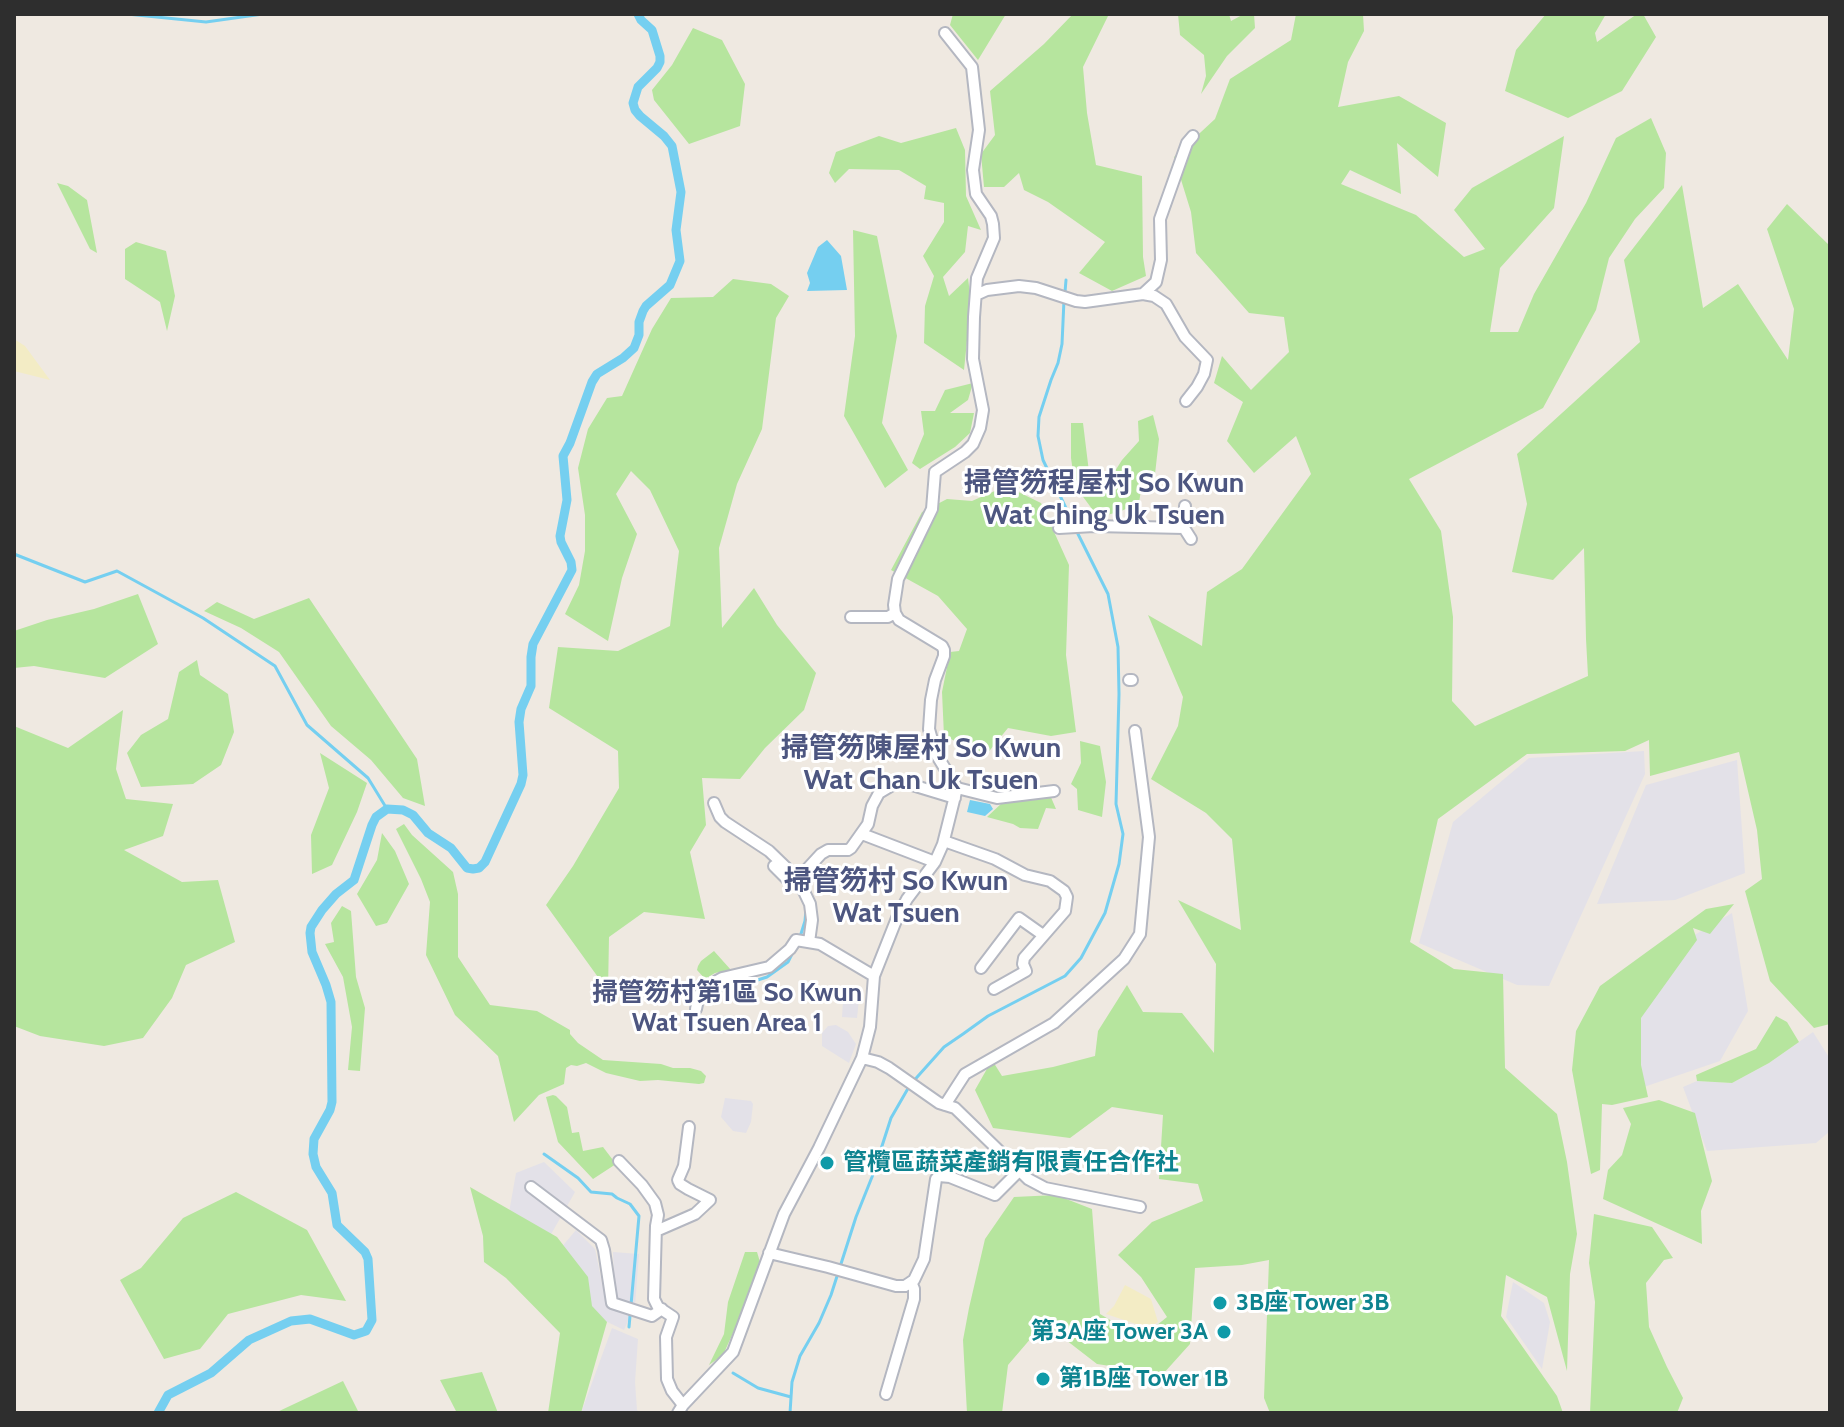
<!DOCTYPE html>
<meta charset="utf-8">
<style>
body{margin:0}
#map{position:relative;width:1844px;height:1427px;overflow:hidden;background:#efe9e1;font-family:Cabin,sans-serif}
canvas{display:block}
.frame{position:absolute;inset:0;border:16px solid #2e2e2e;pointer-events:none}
</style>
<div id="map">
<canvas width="1844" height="1427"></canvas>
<div class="frame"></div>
</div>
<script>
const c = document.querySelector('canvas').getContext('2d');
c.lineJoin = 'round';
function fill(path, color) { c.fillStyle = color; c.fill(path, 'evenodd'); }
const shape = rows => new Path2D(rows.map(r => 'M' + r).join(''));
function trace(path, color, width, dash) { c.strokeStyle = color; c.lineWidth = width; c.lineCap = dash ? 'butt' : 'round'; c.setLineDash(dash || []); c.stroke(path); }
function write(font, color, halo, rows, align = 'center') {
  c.font = font + ' Cabin,"Noto Sans TC",sans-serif'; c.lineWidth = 6; c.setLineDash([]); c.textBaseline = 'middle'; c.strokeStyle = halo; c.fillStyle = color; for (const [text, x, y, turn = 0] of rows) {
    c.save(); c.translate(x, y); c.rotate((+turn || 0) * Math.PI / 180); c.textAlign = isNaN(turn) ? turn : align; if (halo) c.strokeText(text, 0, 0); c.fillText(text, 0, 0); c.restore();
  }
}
fill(shape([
 [1644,751,1645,774,1549,986,1517,985,1419,943,1453,822,1529,758],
 [1737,760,1745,873,1675,900,1597,904,1646,785],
 [1732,913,1748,1011,1720,1061,1638,1089,1617,1030,1669,950],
 [854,985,860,990,857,1018,842,1017,843,1001],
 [836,1025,848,1032,856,1044,849,1063,822,1046,822,1033,828,1026],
 [1813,1032,1830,1059,1830,1131,1816,1143,1707,1151,1683,1087,1697,1081,1732,1083,1769,1063],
 [725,1098,751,1101,753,1104,751,1122,746,1133,733,1131,721,1117],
 [544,1162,575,1192,545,1245,507,1224,516,1173],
 [576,1230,595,1249,607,1307,631,1314,624,1330,591,1314,560,1249],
 [613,1252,639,1254,635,1306,615,1301],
 [1513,1282,1544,1303,1550,1322,1542,1369,1506,1317],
 [612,1328,638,1339,635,1382,637,1410,640,1413,581,1413]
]), '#e3e1e8');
fill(shape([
 [953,14,1006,14,978,60,950,25],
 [1073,14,1109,14,1083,67,1087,113,1096,165,1142,176,1143,257,1146,276,1112,291,1079,273,1105,242,1048,202,1024,190,1019,173,1004,187,984,187,981,154,995,135,990,91,1044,44],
 [1178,14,1229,14,1231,21,1244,14,1254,14,1255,28,1227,56,1201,94,1206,76,1204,55,1180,35],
 [1296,14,1363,14,1364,31,1348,62,1338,107,1399,96,1446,123,1438,177,1397,143,1401,194,1350,170,1341,184,1416,215,1464,257,1485,249,1454,210,1472,188,1564,136,1554,208,1500,268,1490,332,1518,332,1534,294,1586,203,1616,138,1651,118,1666,153,1664,188,1635,219,1609,258,1596,310,1543,408,1409,479,1441,531,1453,617,1452,701,1475,726,1588,676,1586,639,1584,548,1553,580,1512,572,1527,504,1517,454,1640,342,1624,260,1682,185,1703,308,1738,284,1788,360,1794,309,1767,229,1787,204,1830,246,1830,1024,1814,1028,1770,981,1745,891,1762,879,1757,830,1739,752,1650,776,1649,740,1625,751,1527,754,1438,819,1410,942,1454,969,1503,974,1505,1068,1557,1114,1567,1162,1577,1234,1570,1274,1567,1371,1547,1297,1506,1275,1501,1316,1557,1396,1563,1413,1270,1413,1264,1398,1269,1260,1242,1265,1195,1268,1190,1344,1163,1374,1097,1364,1044,1323,1008,1365,1002,1413,967,1413,963,1340,969,1308,985,1239,1014,1197,1056,1195,1092,1209,1100,1314,1141,1338,1167,1317,1141,1277,1118,1255,1152,1222,1203,1201,1198,1184,1159,1179,1163,1115,1112,1107,1070,1138,993,1128,975,1090,992,1060,1002,1076,1053,1067,1095,1056,1098,1031,1127,985,1143,1012,1182,1013,1214,1053,1216,964,1178,900,1241,930,1232,839,1206,813,1151,779,1178,726,1183,697,1148,615,1202,646,1207,592,1242,569,1311,474,1296,436,1254,473,1227,441,1243,402,1214,383,1222,356,1251,390,1289,352,1284,317,1249,313,1196,253,1191,212,1174,157,1215,119,1230,79,1291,40],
 [1546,14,1606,14,1595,33,1597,42,1637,14,1643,14,1656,37,1622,91,1568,118,1505,91,1516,50],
 [693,28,722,40,745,84,740,126,689,144,654,100,652,90,672,65],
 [956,128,965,150,966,196,981,230,968,226,965,252,943,277,949,296,968,278,971,302,964,370,924,343,925,306,934,276,923,256,944,222,944,203,924,199,926,186,899,170,849,169,835,183,829,173,836,152,879,136,901,143],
 [57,183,68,186,87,200,97,253,90,249],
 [853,230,877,236,897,336,882,423,908,470,885,488,844,416,855,336],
 [136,242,166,251,175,296,167,331,160,302,125,279,125,249],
 [733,279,771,284,789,296,776,318,762,429,737,484,719,548,722,628,754,588,777,625,816,673,804,710,765,748,740,779,702,778,706,825,690,852,705,919,644,912,609,937,608,991,546,905,573,866,619,788,618,751,549,708,558,647,618,651,670,626,679,551,650,490,631,471,616,494,637,534,622,578,608,641,565,614,579,585,585,551,585,515,578,468,588,429,607,398,622,396,652,329,671,298,713,297],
 [973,383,968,400,950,413,974,413,970,433,955,447,920,469,912,463,924,434,921,411,935,411,945,390],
 [1153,415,1159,439,1155,474,1142,483,1139,503,1119,512,1098,517,1075,486,1071,458,1071,423,1083,423,1089,472,1108,482,1122,460,1139,441,1138,421],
 [1006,486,1041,503,1069,565,1066,655,1076,732,1051,736,1008,728,986,755,944,736,942,692,950,652,959,651,967,629,938,596,891,570,922,512,947,499,972,501],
 [138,594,158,644,105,678,34,666,14,668,14,631,47,620,94,609],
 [309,598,417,759,425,806,403,798,371,760,331,726,279,652,241,628,204,611,217,602,254,619],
 [197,660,200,675,228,694,234,732,221,765,193,784,141,787,127,753,141,735,168,719,179,672],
 [123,710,116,769,126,799,173,804,163,836,124,850,182,882,218,880,235,942,186,965,172,998,143,1038,104,1046,40,1036,14,1026,14,726,68,748],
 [1080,741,1100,746,1106,782,1102,817,1078,810,1077,789,1071,784,1081,763],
 [320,753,367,783,357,812,332,865,312,874,311,835,329,788],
 [1050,795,1056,809,1046,808,1038,829,1020,828,1013,824,987,817,1003,802],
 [404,824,412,835,453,872,458,894,458,957,490,1005,537,1011,570,1030,570,1034,578,1043,603,1060,661,1064,673,1068,690,1068,701,1071,706,1076,704,1083,699,1084,658,1080,640,1081,606,1073,586,1063,577,1066,571,1065,566,1068,564,1084,539,1095,514,1122,498,1056,455,1015,426,955,430,902,421,879,396,829],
 [382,833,395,851,409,884,387,923,376,926,357,894,377,860],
 [1734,904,1710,934,1693,928,1697,940,1641,1018,1641,1065,1648,1097,1612,1105,1602,1104,1600,1170,1591,1174,1572,1070,1576,1031,1600,986,1706,909],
 [342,906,351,911,356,977,365,1008,360,1071,348,1070,352,1027,343,977,325,944,334,942,331,923],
 [714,951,731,970,715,973,705,979,697,970,698,966,701,961],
 [1776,1016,1787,1022,1799,1042,1769,1063,1732,1083,1697,1081,1696,1075,1756,1049],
 [553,1095,556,1096,567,1107,572,1133,579,1132,583,1151,603,1147,616,1164,593,1179,558,1142,546,1097],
 [1659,1100,1695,1113,1712,1181,1701,1211,1702,1244,1603,1199,1608,1170,1622,1155,1631,1124,1623,1108],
 [470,1187,557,1237,588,1277,592,1306,607,1322,581,1413,548,1413,560,1333,506,1278,484,1262,483,1236],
 [236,1192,307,1230,346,1301,301,1295,228,1314,200,1349,164,1359,120,1280,141,1268,183,1218],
 [1594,1214,1652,1227,1673,1258,1664,1260,1646,1283,1649,1327,1667,1367,1683,1398,1677,1413,1590,1413,1595,1302,1589,1263],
 [745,1252,757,1252,760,1262,743,1311,723,1355,709,1365,724,1334,728,1302],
 [482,1372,498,1413,457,1413,440,1380],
 [343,1381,359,1413,275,1413]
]), '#b6e59e');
fill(shape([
 [14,339,25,346,50,380,14,371],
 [1125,1285,1151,1299,1158,1322,1148,1328,1106,1314,1114,1306]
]), '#f3ecc5');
fill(shape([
 [827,240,841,256,847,290,807,291,810,283,807,273,818,247],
 [970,800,990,804,993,809,985,816,967,812]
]), '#75cff0');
trace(shape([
 [127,14,206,22,263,14],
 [1065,292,1066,280],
 [1064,300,1062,344,1058,363,1051,380,1039,417,1038,436,1043,460,1074,525],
 [14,554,85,582,117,571,203,618,275,666,307,725,368,778,387,809],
 [800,937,805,921,806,910],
 [703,1001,708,995,715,991,736,987,767,977,788,962,793,952],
 [544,1154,578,1178,591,1192,612,1194,617,1198,630,1204,639,1216,629,1327],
 [733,1373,758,1388,791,1397],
 [790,1413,792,1382,800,1356,819,1323,831,1295,856,1217,872,1177,891,1118,910,1085,944,1047,963,1034,988,1016,1065,976,1081,958,1105,913,1119,864,1123,834,1116,804,1119,694,1118,647,1108,594,1077,532]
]), '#75cff0', 3);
trace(shape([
 [158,1413,168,1395,211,1373,249,1340,291,1321,310,1319,354,1335,366,1331,372,1320,368,1259,365,1252,337,1225,332,1193,316,1167,313,1154,314,1139,330,1110,332,1102,331,1002,326,985,312,952,310,933,311,927,322,910,336,894,354,880,372,825,376,817,387,809,403,810,413,815,428,833,451,848,467,868,473,869,479,868,485,862,521,784,523,775,519,722,521,709,531,686,531,657,533,644,572,570,571,562,561,542,560,536,567,500,563,456,570,443,592,382,597,374,623,358,634,348,639,335,639,322,643,311,646,306,670,285,680,261,676,230,681,192,672,146,664,136,640,116,635,110,633,103,638,87,657,68,660,62,660,56,652,30,641,20,638,14]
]), '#75cff0', 9);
const street = shape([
 [945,33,972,67,979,130,973,170,976,194,991,216,993,224,994,238,977,278,974,317,973,359,983,410,980,428,973,444,965,452,935,472,932,509,898,579,894,605,895,613,899,620,942,646,944,650,944,656,935,680,931,700,929,729,936,754,957,788,997,798,1054,791],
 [1143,294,1154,296,1166,304,1185,337,1207,360,1204,374,1197,387,1186,401],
 [976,295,987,290,1019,286,1036,288,1076,301,1085,302,1143,294,1156,282,1161,260,1160,219,1187,143,1193,136],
 [1185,506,1184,528,1191,539],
 [1059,528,1094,526,1184,528],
 [851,617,888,617,895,613],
 [1129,680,1132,680],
 [714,803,720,817,725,822,769,851,798,879,789,881,774,866],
 [862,834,935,862],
 [944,841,995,859,1025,875,1050,881,1064,891,1067,897,1065,911,1024,958,1023,964,1026,971,994,989],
 [809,942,812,920,810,904,798,879,821,854,828,850,848,850,851,848,868,824,872,806,879,793,899,781,955,798],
 [981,968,1019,918,1043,935],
 [696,1009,699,995,704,988,722,978,769,967,790,949,796,940,820,944,874,976],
 [862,1058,878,1062,889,1068,939,1103,955,1108,1028,1179,1045,1188,1140,1207],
 [945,1105,965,1074,1054,1023,1124,959,1140,934,1149,837,1135,731],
 [619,1161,642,1185,655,1203,658,1215,656,1226,654,1299,658,1307,673,1317,666,1337,667,1379,672,1391,683,1405],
 [531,1187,601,1240,604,1250,612,1303,652,1316,662,1309],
 [656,1231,695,1214,710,1200,688,1189,680,1184,678,1180,684,1166,689,1127],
 [769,1253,828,1267,896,1286,905,1286,914,1280,924,1259,936,1179,939,1176,950,1177,995,1195,1020,1170],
 [886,1394,914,1299,914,1289,911,1282],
 [678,1413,683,1405,733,1352,784,1214,819,1148,862,1058,870,1027,874,976,897,918,907,899,935,862,943,844,957,788]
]);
trace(street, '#b4b7c1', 14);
trace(street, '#fff', 10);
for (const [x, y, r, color] of [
 [827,1163,8,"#0f9aa8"],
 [1220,1303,8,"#0f9aa8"],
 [1224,1332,8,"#0f9aa8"],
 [1043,1379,8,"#0f9aa8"]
]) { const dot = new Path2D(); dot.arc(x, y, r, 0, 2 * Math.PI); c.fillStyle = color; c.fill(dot); trace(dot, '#fff', 3); }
write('bold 24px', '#0d838f', '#fff', [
 ["管欖區蔬菜產銷有限責任合作社",843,1163],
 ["3B座 Tower 3B",1236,1303],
 ["第3A座 Tower 3A",1208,1332,"right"],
 ["第1B座 Tower 1B",1059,1379]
], 'left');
write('bold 26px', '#4d5680', '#fff', [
 ["掃管笏村第1區 So Kwun",727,993],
 ["Wat Tsuen Area 1",727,1023]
]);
write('bold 28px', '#4d5680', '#fff', [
 ["掃管笏程屋村 So Kwun",1104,484],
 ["Wat Ching Uk Tsuen",1104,516],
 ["掃管笏陳屋村 So Kwun",921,749],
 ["Wat Chan Uk Tsuen",921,781],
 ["掃管笏村 So Kwun",896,882],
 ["Wat Tsuen",896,914]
]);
</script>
